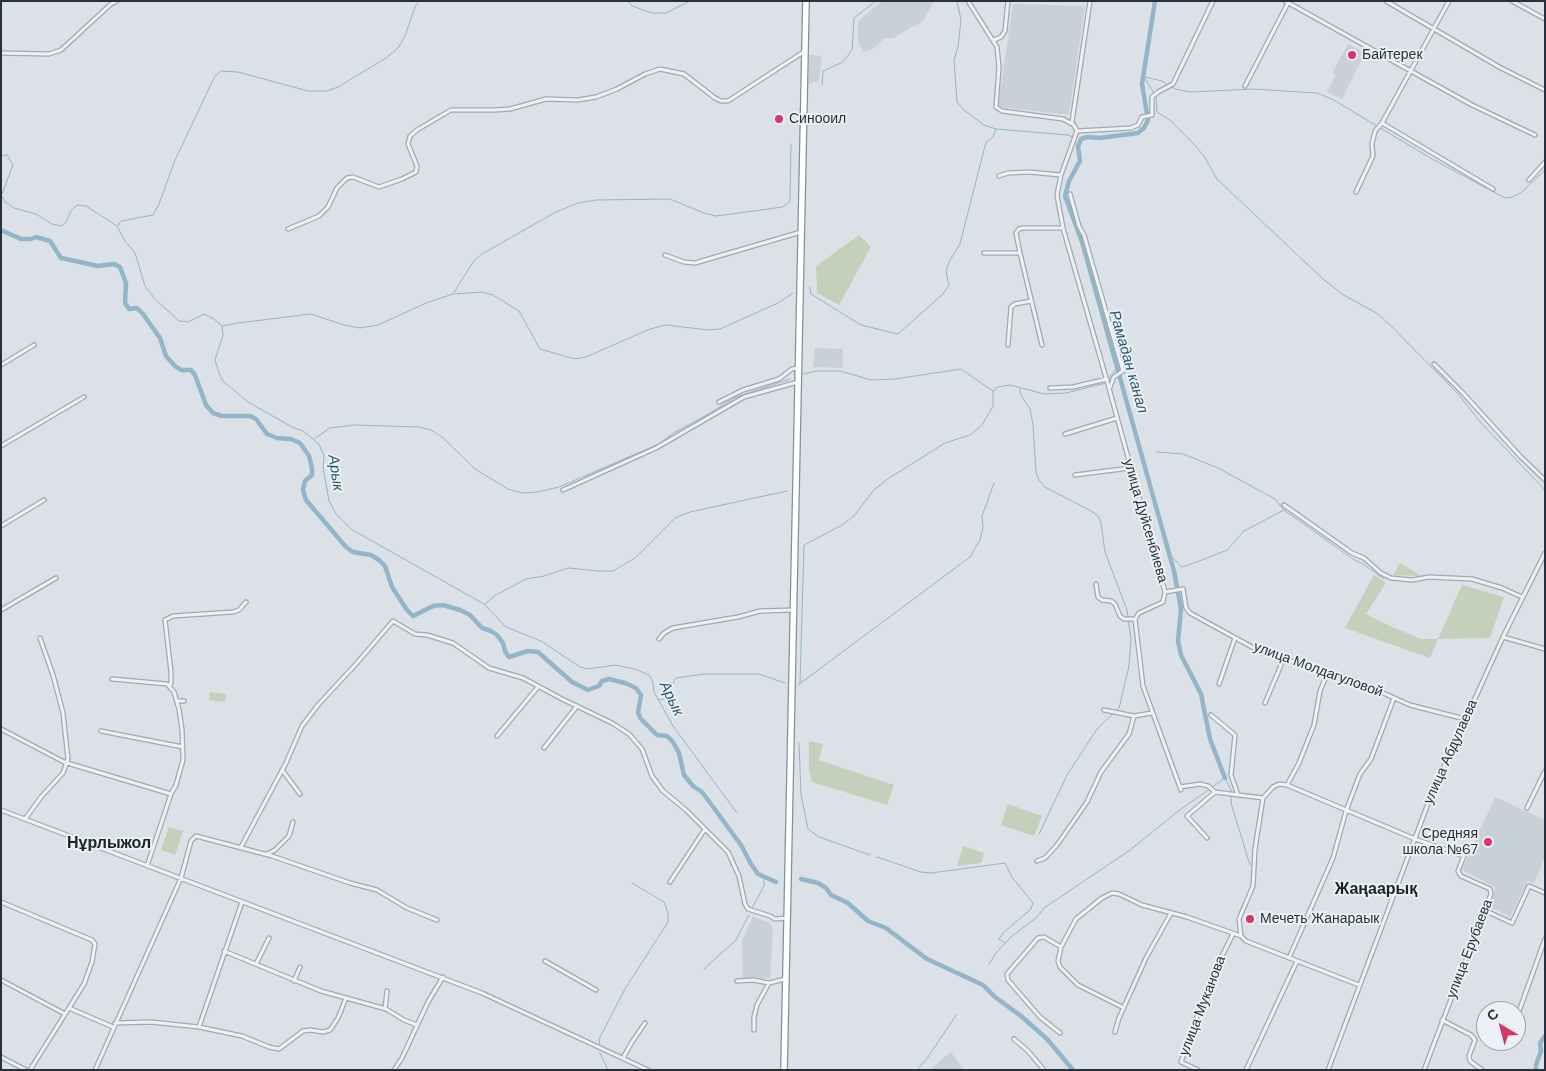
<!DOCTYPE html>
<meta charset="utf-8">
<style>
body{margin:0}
#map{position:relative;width:1546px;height:1071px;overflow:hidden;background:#dbe1e6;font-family:"DM Sans",sans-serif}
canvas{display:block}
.frame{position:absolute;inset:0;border:2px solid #25313c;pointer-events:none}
.north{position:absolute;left:1476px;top:1001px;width:50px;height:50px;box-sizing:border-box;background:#eaf0f4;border:1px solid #9ba4aa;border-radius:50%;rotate:323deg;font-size:14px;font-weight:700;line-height:20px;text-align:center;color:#25313c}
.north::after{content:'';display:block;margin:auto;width:18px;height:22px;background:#d23966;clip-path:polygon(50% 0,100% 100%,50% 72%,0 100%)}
</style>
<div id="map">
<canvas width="1546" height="1071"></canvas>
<div class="frame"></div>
<div class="north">С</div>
</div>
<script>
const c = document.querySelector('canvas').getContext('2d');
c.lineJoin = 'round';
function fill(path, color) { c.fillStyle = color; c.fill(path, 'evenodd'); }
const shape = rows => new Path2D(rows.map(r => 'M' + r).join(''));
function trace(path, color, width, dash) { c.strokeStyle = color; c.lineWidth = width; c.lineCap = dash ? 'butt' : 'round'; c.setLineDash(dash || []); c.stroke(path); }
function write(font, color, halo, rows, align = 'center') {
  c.font = font + ' "DM Sans",sans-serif'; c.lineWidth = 4; c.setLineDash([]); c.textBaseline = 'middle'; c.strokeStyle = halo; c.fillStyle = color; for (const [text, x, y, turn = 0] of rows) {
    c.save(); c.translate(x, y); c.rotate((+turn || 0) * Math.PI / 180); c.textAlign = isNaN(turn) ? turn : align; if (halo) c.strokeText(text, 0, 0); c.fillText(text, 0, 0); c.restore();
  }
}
fill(shape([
 [882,1,934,1,923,21,893,38,885,38,871,50,863,52,858,41,858,21],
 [1013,4,1085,6,1069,115,998,107],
 [1348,44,1365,53,1342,99,1327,92,1336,75,1332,73],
 [809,55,822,56,819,80,809,84],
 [815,348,843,349,842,368,813,367],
 [1495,797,1545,820,1545,858,1534,883,1528,881,1510,917,1490,907,1495,887,1462,870],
 [753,917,769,922,773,928,770,978,743,978,742,940],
 [951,1052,964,1070,930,1070,948,1054]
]), '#c9d0d8');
fill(shape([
 [859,235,871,247,839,305,817,293,816,266],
 [1400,563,1421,576,1393,575],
 [1374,575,1386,583,1366,614,1390,626,1421,639,1438,639,1462,585,1504,597,1490,638,1438,639,1430,658,1345,628],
 [210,692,226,694,225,702,209,700],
 [809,741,823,744,819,760,894,785,887,805,812,782,809,771],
 [1008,804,1042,816,1034,836,1001,825],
 [169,827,183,831,175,855,161,850],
 [963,846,984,853,981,863,957,866]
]), '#c4d0bc');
trace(shape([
 [628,1,632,6,652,13,666,13,690,1],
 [957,1,961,20,958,47,954,60,957,102,964,110,984,125,996,129,1068,135,1073,137],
 [1144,77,1156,96,1157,112,1171,121,1191,141,1204,156,1217,179,1323,279,1342,294,1378,314,1390,325,1459,395,1481,423,1545,490],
 [1145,77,1162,81,1175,89,1190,92,1254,89,1317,93,1332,99,1432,159,1505,198,1512,197,1521,193,1545,170],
 [822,85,823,71,843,62,852,50,854,18,876,1],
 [1,156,7,155,13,165,2,194],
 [1,195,5,202,14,208,36,214,52,224,61,226,66,222,71,211,77,205,86,206,117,226,125,241,135,253,145,286,155,299,179,321,188,322,204,314,214,319,222,326,223,335,215,360,219,373,223,381,248,402,294,428,303,431,319,444,324,456,323,468,329,501,336,514,351,529,484,604,506,627,541,641,580,667,588,669,615,665,635,669,649,675,653,682,654,692,673,726,737,813],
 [118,226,121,221,153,215,159,204,175,160,215,76,221,71,238,72,308,91,327,91,338,87,386,58,398,48,405,36,415,7,419,1],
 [810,287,811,294,861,325,898,334,943,294,949,285,946,271,950,260,960,244,986,142,993,137,996,129],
 [454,294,482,292,493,295,519,311,540,349,575,359,586,357,650,329,666,325,708,330,720,329,778,303,793,293],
 [222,326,238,323,311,314,344,325,360,328,378,325,426,303,453,294,473,262,482,254,556,212,578,203,596,200,670,199,704,213,716,216,783,207,790,201,791,144],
 [803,374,816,371,840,371,871,380,895,379,961,369,993,391],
 [1108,379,1117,368],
 [1020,389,1021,395,1030,409,1033,425,1036,472,1039,480,1045,487,1091,511,1098,516,1101,523,1105,552,1127,610,1131,639,1129,666,1119,708,1097,729,1067,775,1039,834],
 [314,439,330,428,354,425,419,427,431,430,442,437,475,469,508,489,522,493,537,492,559,487,659,444,675,432,705,416,736,397,790,379],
 [1156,452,1183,454,1218,468,1275,499,1284,510],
 [1169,554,1182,567,1202,560,1227,550,1244,531,1284,510,1353,559,1363,564,1384,579],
 [485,604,496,595,526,579,544,576,568,568,599,571,613,571,635,558,675,518,690,512,787,491],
 [800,683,804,545,842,525,854,516,873,491,886,480,945,443,970,435,982,425,993,406,993,391,998,387,1010,385,1044,394,1066,393,1106,383],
 [798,685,970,557,980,540,983,527,982,516,994,483],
 [659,700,664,699,676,678,704,674,759,674,785,683],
 [799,743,801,795,808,829,819,837,870,855],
 [877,857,921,872,931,873,1005,863,1012,877,1033,903,1031,909,1003,933,999,939,1005,943],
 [752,908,764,886,764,877],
 [989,964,996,953,1012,936,1037,917,1044,908,1130,850,1177,812,1225,778,1231,790,1231,803,1250,865],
 [704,969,736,940,749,915],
 [600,1045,599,1039,625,989,668,922,668,913,664,902,632,883],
 [600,1053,608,1070],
 [917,1070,928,1057,957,1014]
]), '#94b5c8', 1);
trace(shape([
 [1155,1,1142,84,1148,120,1144,128,1138,133,1100,138,1087,137,1081,139,1078,146,1080,161,1069,181,1065,196,1082,242,1174,571,1181,609,1178,641,1181,655,1201,694,1210,739,1225,778],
 [1,230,21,239,31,239,36,237,50,241,61,258,98,266,114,264,120,267,126,283,125,303,129,309,137,308,143,314,160,338,166,356,175,366,181,370,191,370,195,375,206,405,213,413,222,416,250,416,256,419,267,434,277,438,291,439,300,443,309,456,312,468,312,475,305,481,303,490,306,500,346,547,353,552,371,555,379,560,385,566,392,587,407,610,413,616,433,606,443,605,460,610,470,615,482,628,491,631,497,635,503,643,505,651,509,657,528,651,538,652,572,682,588,690,599,686,602,681,609,679,625,683,636,688,641,695,638,713,641,719,657,735,667,736,673,742,679,753,684,775,693,786,702,792,708,800,741,845,751,864,758,874,776,882],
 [801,879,818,883,826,888,831,895,848,903,868,921,886,928,927,959,983,985,995,997,1021,1016,1047,1039,1073,1070],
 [1536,1070,1536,1065,1541,1051,1540,1043,1545,1036]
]), '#94b5c8', 4.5);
const street = shape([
 [968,1,997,47,999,67,996,107,1002,111,1063,119,1074,125,1077,131,1061,175,1057,195,1063,228,1109,388,1165,592,1163,602,1139,613,1135,619,1143,686,1181,790],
 [1285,1,1472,105,1535,135],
 [1386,1,1501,68,1545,90],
 [1449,1,1382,123,1493,189],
 [1512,1,1545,19],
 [994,40,1001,37,1005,31,1008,1],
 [1,53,49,54,61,50,111,4,117,1],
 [1245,86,1288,3],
 [1072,122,1090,1],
 [1077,131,1131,128,1138,125,1142,117,1152,115,1152,97,1158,92,1173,84,1213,1],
 [999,176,1008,173,1029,172,1061,175],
 [1529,180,1545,162],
 [1356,192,1373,156,1372,144,1375,131,1382,123],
 [1070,194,1079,226,1084,235,1123,371,1114,377,1110,387],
 [288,229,319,216,328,207,337,188,347,178,353,177,379,187,402,179,416,172,417,166,408,144,410,136,417,130,451,110,495,110,510,109,546,99,578,100,596,97,617,89,645,74,660,69,684,74,715,98,721,101,728,101,805,51],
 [984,253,1020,253],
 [665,255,684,262,695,263,801,232],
 [1008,345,1011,307,1015,304,1031,301],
 [1042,345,1020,253,1016,233,1019,229,1023,228,1063,228],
 [1434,364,1463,393,1520,456,1545,480],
 [1,365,34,345],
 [1050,388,1073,387,1107,379],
 [719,402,743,390,779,379,792,369,798,368],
 [1065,434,1117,418],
 [1,446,84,397],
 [1075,475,1130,468],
 [563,490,656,448,744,397,798,382],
 [1284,505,1352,553,1364,558,1381,573,1391,578,1412,580,1429,577,1472,579,1502,588,1522,597],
 [1,526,44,500],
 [1096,584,1098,597,1102,600,1111,601,1115,604,1120,616,1124,619,1135,619],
 [1165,592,1183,589,1186,608,1190,613,1261,652,1354,680,1410,705,1465,719],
 [1,610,56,578],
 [1503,637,1545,649],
 [659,639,664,633,673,628,738,617,760,611,793,610],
 [112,679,167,684,174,692,179,709,182,730,183,760,176,785,171,794,147,866],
 [1219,684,1235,638],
 [170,686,171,682,171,672,165,620,173,616,233,612,239,610,246,602],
 [177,701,184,701],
 [1265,703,1284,658],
 [1104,710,1134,716,1152,713],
 [1211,715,1235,735,1231,775,1238,795],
 [1,729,64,762,171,794],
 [101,731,183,747],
 [497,736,538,687],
 [544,748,577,706],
 [282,770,300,794],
 [1287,785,1299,763,1314,725,1320,691,1328,672],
 [1180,787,1200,784,1208,786,1215,792,1263,798,1255,849,1253,886,1239,919,1241,936],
 [1263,798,1273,787,1279,784,1287,785,1415,839,1464,856,1458,871,1461,876,1490,889,1491,894,1424,1070],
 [1527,808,1545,771],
 [1,810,482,993,648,1070],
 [25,819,41,797,63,773,68,759,63,713,53,675,40,638],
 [1207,838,1187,816,1215,792],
 [241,847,286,763,302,726,318,705,356,664,393,621,415,634,427,635,453,643,489,668,523,678,562,699,612,723,629,734,642,749,652,776,663,791,686,810,728,852,739,876,745,904,748,909,770,916,775,919,787,918],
 [267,854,275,850,289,836,293,822],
 [1037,861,1045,858,1057,845,1087,802,1101,772,1129,734,1134,716],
 [670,882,705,829],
 [1,902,92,940,95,944,92,962,84,984,30,1070],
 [1484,910,1512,923,1529,886,1545,893],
 [1061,947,1076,919,1102,898,1112,893,1119,894,1142,905,1187,917,1241,936,1246,941,1359,985],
 [224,951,321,991,386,1009,404,1020,417,1025],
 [1289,958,1333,858,1346,811,1360,774,1371,759,1394,698],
 [545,961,596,990],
 [256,964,269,938],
 [1,980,65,1014],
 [294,981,300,967],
 [737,981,753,980,769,983,785,979],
 [69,1008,113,1027],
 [385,1009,387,991],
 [1518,1014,1545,939],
 [1442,1020,1471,1035,1475,1040,1469,1056,1470,1061,1482,1070],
 [115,1023,151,1022,199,1027,242,1036,269,1047,279,1049,303,1031,310,1030,323,1032,330,1030,338,1018,346,998],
 [199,1027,242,902],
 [754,1030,754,1017,757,1005,769,983],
 [1115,1032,1119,1018,1146,958,1171,913],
 [1060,1033,1040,1017,1008,980,1007,974,1038,938,1044,937,1061,947,1058,961,1060,967,1078,985,1124,1008],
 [1014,1039,1028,1051,1044,1070],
 [1,1057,26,1070],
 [623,1058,632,1042,645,1023],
 [95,1070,181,878,191,841,196,836,272,856,350,883,377,890,407,908,437,920],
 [394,1070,402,1058,428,1002,443,977],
 [1198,1070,1181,1062,1210,980,1233,934],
 [1246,1070,1297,961],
 [1328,1070,1432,793,1503,637,1545,553]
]);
const highway = shape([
 [784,1070,806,1]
]);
trace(street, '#a1a9b0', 5.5);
trace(highway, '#82909d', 8);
trace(street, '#eef1f4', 3);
trace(highway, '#fff', 5.5);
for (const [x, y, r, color] of [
 [1352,55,5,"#d23966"],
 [779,119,5,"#d23966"],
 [1488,842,5,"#d23966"],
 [1250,919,5,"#d23966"]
]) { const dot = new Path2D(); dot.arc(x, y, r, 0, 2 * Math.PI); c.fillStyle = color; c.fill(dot); trace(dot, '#eaf0f4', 2); }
write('14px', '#25313c', '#eaf0f4', [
 ["Байтерек",1362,55],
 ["Синооил",789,119],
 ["Средняя",1478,834,"right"],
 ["школа №67",1478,850,"right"],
 ["Мечеть Жанараык",1260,919]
], 'left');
write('14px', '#25313c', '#eaf0f4', [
 ["улица Дуйсенбиева",1145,521,74],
 ["улица Молдагуловой",1318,670,20],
 ["улица Абдулаева",1451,752,-66],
 ["улица Ерубаева",1470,949,-69],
 ["улица Муканова",1203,1006,-69]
]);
write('italic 15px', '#2e5671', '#eaf0f4', [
 ["Рамадан канал",1128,362,74],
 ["Арык",335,473,82],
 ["Арык",671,699,64]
]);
write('bold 16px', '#17222d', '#eaf0f4', [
 ["Нұрлыжол",109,844],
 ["Жаңаарық",1376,890]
]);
</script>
